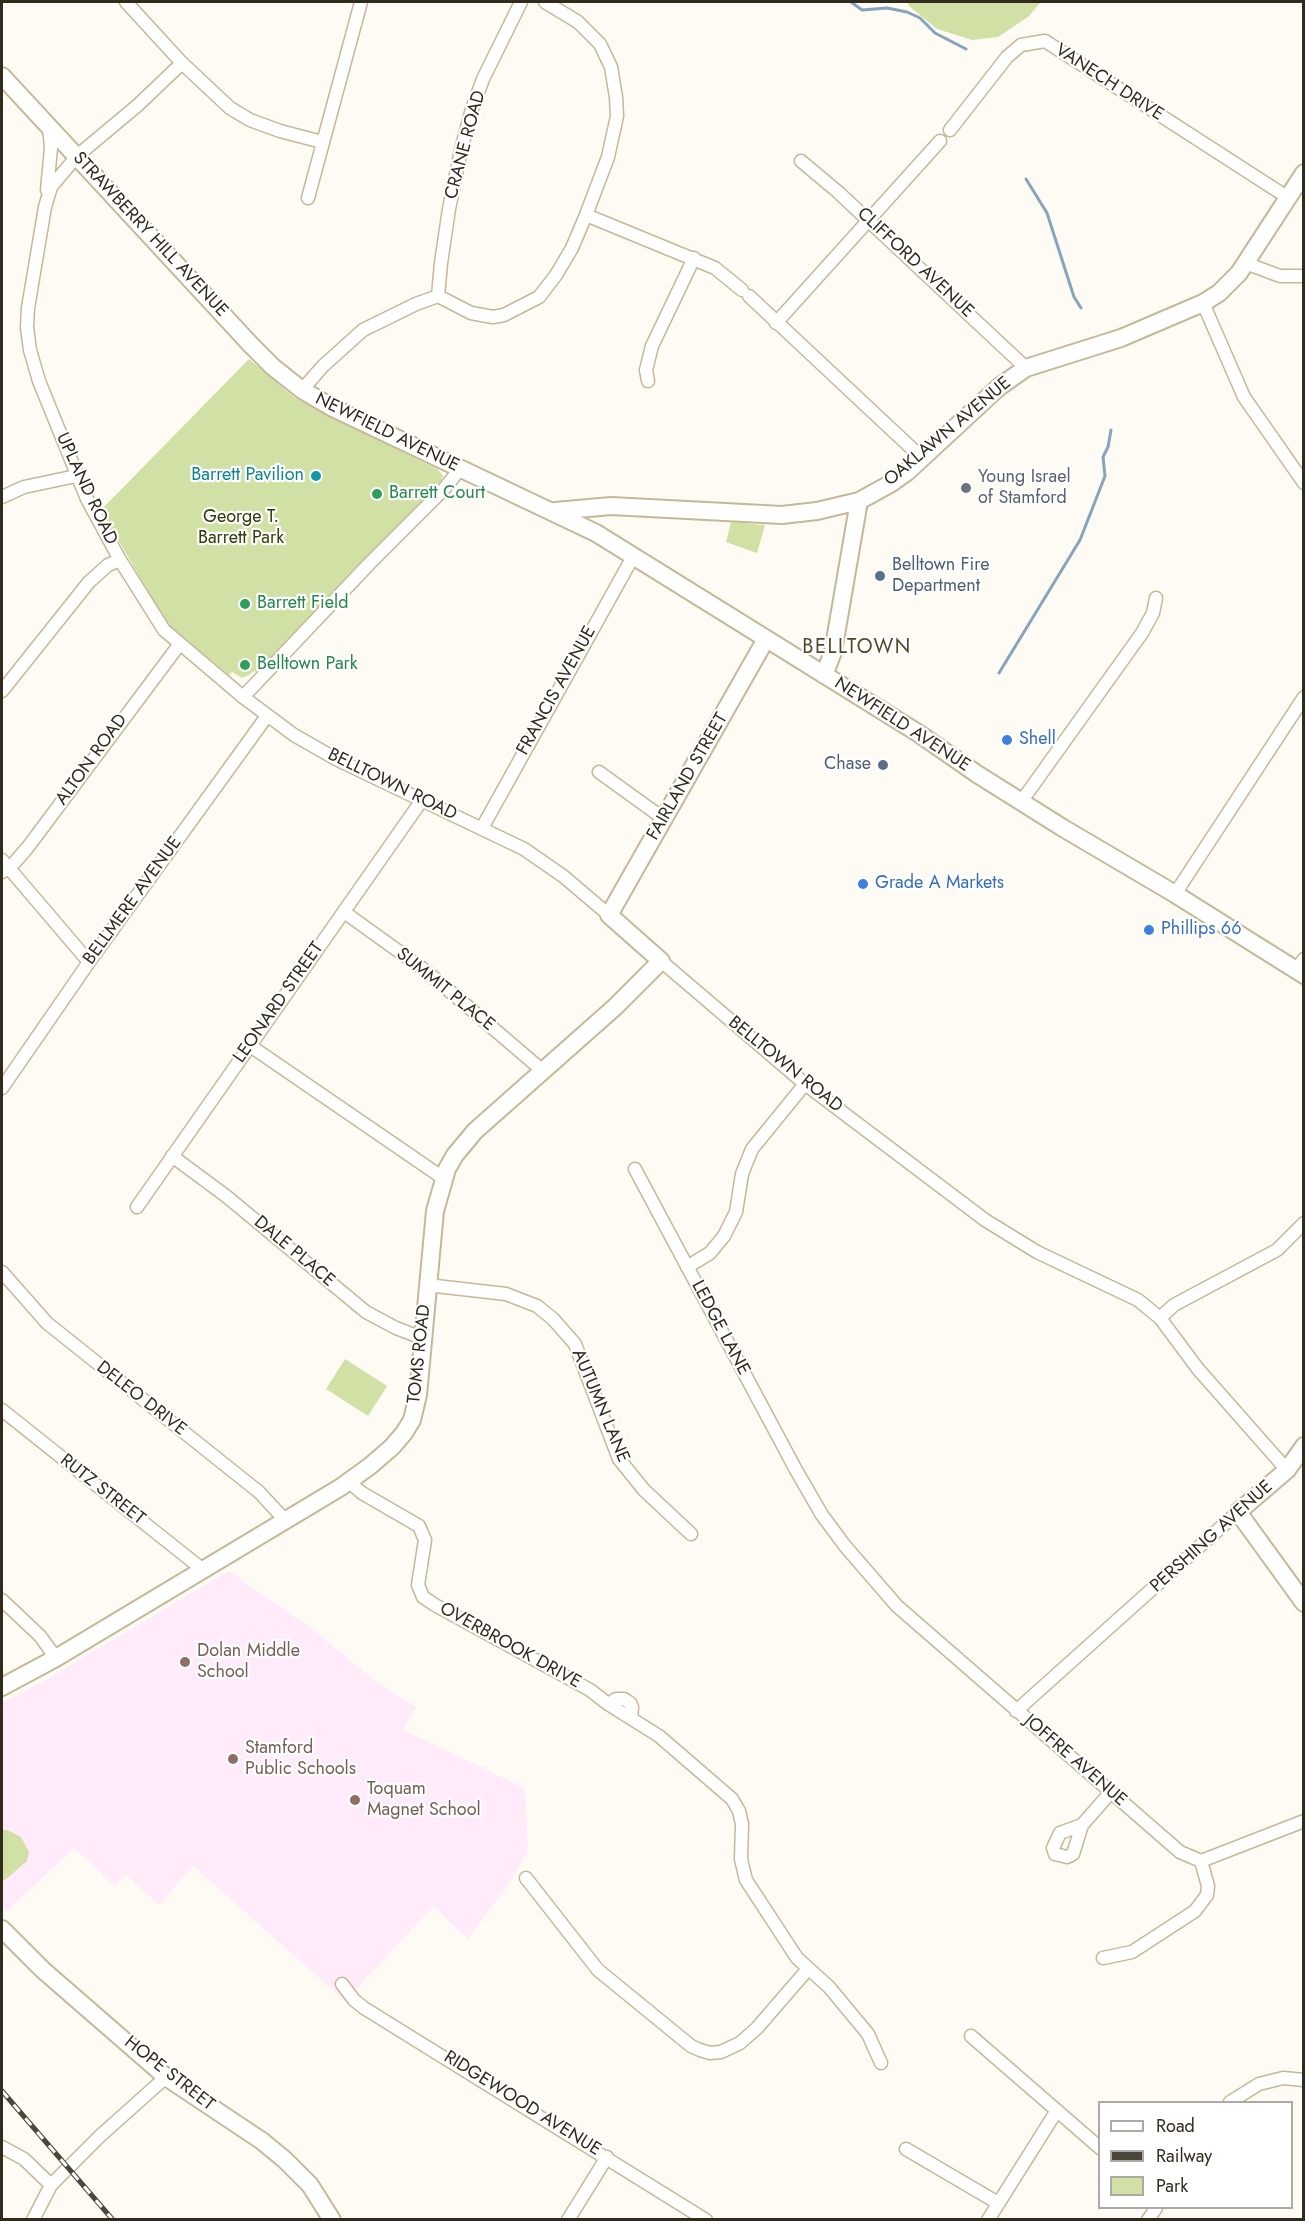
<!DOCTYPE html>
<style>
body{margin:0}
#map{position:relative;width:1305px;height:2221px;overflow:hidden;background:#fefbf5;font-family:Jost,sans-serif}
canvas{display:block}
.frame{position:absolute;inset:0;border:3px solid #312b1e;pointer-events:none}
.legend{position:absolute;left:1098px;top:2101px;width:195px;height:108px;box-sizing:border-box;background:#fff;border:2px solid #adaaa5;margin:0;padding:8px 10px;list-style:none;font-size:18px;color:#312b1e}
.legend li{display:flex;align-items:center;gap:12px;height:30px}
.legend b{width:30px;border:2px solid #adaaa5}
</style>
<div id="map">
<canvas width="1305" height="2221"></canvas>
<div class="frame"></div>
<ul class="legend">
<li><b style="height:8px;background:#fff"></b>Road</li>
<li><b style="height:8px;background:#4b463a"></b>Railway</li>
<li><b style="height:16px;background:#d1e0a5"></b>Park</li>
</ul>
</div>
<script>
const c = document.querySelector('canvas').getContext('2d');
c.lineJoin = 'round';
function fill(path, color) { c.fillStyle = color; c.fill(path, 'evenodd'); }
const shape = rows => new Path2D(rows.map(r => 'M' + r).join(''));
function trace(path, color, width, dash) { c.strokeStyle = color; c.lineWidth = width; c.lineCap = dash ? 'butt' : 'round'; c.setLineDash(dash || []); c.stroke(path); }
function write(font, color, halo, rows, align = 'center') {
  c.font = font + ' Jost,sans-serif'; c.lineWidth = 4.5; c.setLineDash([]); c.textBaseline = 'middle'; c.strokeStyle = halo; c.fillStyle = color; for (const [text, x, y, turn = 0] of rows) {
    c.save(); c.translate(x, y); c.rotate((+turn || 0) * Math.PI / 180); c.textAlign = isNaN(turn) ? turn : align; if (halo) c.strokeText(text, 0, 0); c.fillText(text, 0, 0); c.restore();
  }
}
fill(shape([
 [229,1571,308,1626,377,1682,416,1707,403,1730,525,1788,528,1851,504,1892,494,1903,468,1939,434,1906,345,2001,193,1866,159,1905,126,1875,115,1886,74,1848,6,1912,2,1906,2,1703,35,1686]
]), '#ffebfa');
fill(shape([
 [907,2,1041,2,1028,17,998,37,972,40,937,29,910,7],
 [249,359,295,398,437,469,443,475,441,481,432,494,340,586,256,672,254,671,249,675,242,678,232,672,229,675,171,627,158,609,101,510],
 [731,522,765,525,757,553,726,542],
 [345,1359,387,1386,368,1416,326,1389],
 [2,1830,7,1830,21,1837,29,1852,27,1861,5,1880,2,1880]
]), '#d1e0a5');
trace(shape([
 [851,2,862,10,887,8,907,12,920,18,935,33,966,49],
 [1026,179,1047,213,1074,297,1081,308],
 [999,673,1080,540,1105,476,1103,457,1108,447,1111,430]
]), '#86a4bb', 3);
const street = shape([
 [126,2,182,63,230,108,250,120,280,131,322,142],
 [182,63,138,105,77,156,51,187,45,207,28,308,27,327,30,350,39,381,87,499,120,560,164,630,243,697,294,735,336,759,524,849,563,876,609,915],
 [950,130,1007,57,1021,45,1045,41,1287,197],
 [801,161,838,192,1026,368],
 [47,190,51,148,49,126],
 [308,198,361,2],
 [586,215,715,268,742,290],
 [1245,263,1280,276,1304,276],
 [438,296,441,263,449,209,461,150,472,109,483,79,521,2],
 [749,296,922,458],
 [1203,303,1244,397,1304,483],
 [776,323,940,141],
 [648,381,646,370,652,346,694,258],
 [302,390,323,366,363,330,416,304,438,296,471,313,493,317,504,315,539,297,556,275,572,248,586,215,608,157,617,116,616,97,611,67,600,44,578,22,545,2],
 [2,497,24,487,76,476],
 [2,691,89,582,108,565,120,560],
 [243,697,368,565,444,489,460,469],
 [599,772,664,819],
 [1021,802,1142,633,1153,613,1156,598],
 [482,828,634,555],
 [2,860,89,962],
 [2,872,15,862,28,847,179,645],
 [1175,894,1304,697],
 [344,912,426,971,543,1071],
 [661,961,805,1084,985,1220,1037,1252,1138,1300,1160,1318,1174,1305,1277,1250,1304,1223],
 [1296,970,1304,959],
 [249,1045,443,1178],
 [2,1088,89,962,267,716],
 [172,1156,226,1196,366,1312,396,1328,422,1338],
 [635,1169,796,1470,822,1515,845,1546,897,1606,1180,1852,1201,1861,1304,1821],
 [137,1207,422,800],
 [687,1267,710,1253,724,1236,736,1212,742,1174,752,1149,805,1084],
 [2,1272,47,1323,259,1492,285,1520],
 [427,1285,506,1294,537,1306,553,1319,575,1344,619,1459,644,1490,691,1534],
 [1160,1318,1198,1369,1287,1470],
 [2,1410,202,1569],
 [348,1481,362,1493,419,1526,425,1540,418,1585,423,1597,435,1605,590,1690,608,1704,659,1736,732,1799,739,1811,742,1824,741,1859,746,1880,797,1958,829,1987,868,2034,881,2063],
 [2,1600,40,1636,56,1658],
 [608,1704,616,1699,624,1699,630,1703,632,1707,631,1718],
 [1016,1711,1238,1512],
 [1082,1825,1060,1833,1053,1848,1055,1854,1067,1857,1073,1854,1082,1825,1111,1792],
 [526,1878,598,1970,691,2046,700,2050,710,2053,721,2052,740,2043,757,2028,808,1969],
 [1103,1958,1132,1952,1195,1911,1207,1895,1208,1886,1201,1861],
 [342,1984,354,2000,364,2008,706,2220],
 [971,2036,1100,2148],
 [1230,2102,1259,2084,1283,2078,1304,2080],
 [2,2147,24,2159,51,2185,100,2136,166,2077],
 [906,2149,998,2203],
 [33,2220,51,2185],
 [568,2220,607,2157],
 [988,2220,1056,2112],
 [1148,2220,1156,2208]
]);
const secondary = shape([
 [2,76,251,345,273,367,302,390,333,408,596,533,918,733,977,774,1063,828,1175,894,1304,975],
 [555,511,611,506,782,515,817,511,859,501,890,484,907,472,999,387,1026,368,1121,338,1203,303,1219,293,1239,273,1304,173],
 [824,675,833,652,859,501],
 [1304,1446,1287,1470,1238,1512,1304,1603],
 [2,1687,56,1658,341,1487,370,1466,392,1447,404,1433,412,1420,418,1395,435,1211,447,1169,455,1155,475,1131,615,1007,661,961,609,915,766,639],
 [2,1929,43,1970,166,2077,262,2141,285,2160,310,2185,332,2220]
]);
trace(street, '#c6b897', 15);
trace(secondary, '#c6b897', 20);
trace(street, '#fff', 12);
trace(secondary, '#fff', 16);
const rail = shape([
 [2,2091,113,2220]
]);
trace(rail, '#4b463a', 5);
trace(rail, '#fff', 3, [9]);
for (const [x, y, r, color] of [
 [316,476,6,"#0f9aa8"],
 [966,488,6,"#6b7280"],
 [377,494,6,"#2e9e5b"],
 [880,576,6,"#5c6f8a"],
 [245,604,6,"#2e9e5b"],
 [245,665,6,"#2e9e5b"],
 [1007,740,6,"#3f7fe0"],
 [883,765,6,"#5c6f8a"],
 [863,884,6,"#3f7fe0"],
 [1149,930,6,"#3f7fe0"],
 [185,1662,6,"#8d6e63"],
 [233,1759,6,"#8d6e63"],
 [355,1800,6,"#8d6e63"]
]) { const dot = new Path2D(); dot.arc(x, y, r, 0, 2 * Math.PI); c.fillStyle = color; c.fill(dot); trace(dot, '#fff', 2); }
write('18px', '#312b1e', '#fff', [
 ["VANECH DRIVE",1109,83,33],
 ["CRANE ROAD",466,145,-75],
 ["STRAWBERRY HILL AVENUE",150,235,47],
 ["CLIFFORD AVENUE",915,263,43],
 ["OAKLAWN AVENUE",948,432,-40],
 ["NEWFIELD AVENUE",387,433,26],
 ["UPLAND ROAD",86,489,65],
 ["FRANCIS AVENUE",557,691,-61],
 ["NEWFIELD AVENUE",902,725,33],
 ["ALTON ROAD",92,760,-54],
 ["FAIRLAND STREET",688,777,-60],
 ["BELLTOWN ROAD",392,785,26],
 ["BELLMERE AVENUE",133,901,-54],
 ["SUMMIT PLACE",445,990,39],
 ["LEONARD STREET",279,1003,-55],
 ["BELLTOWN ROAD",785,1065,39],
 ["DALE PLACE",294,1252,40],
 ["LEDGE LANE",720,1328,62],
 ["TOMS ROAD",420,1354,-84],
 ["DELEO DRIVE",141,1399,38],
 ["AUTUMN LANE",600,1406,67],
 ["RUTZ STREET",102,1490,38],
 ["PERSHING AVENUE",1212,1537,-42],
 ["OVERBROOK DRIVE",510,1646,29],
 ["JOFFRE AVENUE",1075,1761,41],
 ["HOPE STREET",169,2074,38],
 ["RIDGEWOOD AVENUE",522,2104,32]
]);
write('18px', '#0d838f', '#fff', [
 ["Barrett Pavilion",304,476]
], 'right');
write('18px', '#5b616d', '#fff', [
 ["Young Israel",978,478],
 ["of Stamford",978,499]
], 'left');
write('18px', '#27864d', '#fff', [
 ["Barrett Court",389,494],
 ["Barrett Field",257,604],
 ["Belltown Park",257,665]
], 'left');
write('18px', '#303907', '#fff', [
 ["George T.",241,518],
 ["Barrett Park",241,539]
]);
write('18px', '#4e5e75', '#fff', [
 ["Belltown Fire",892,566],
 ["Department",892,587],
 ["Chase",871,765,"right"]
], 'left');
write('18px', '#366cbe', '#fff', [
 ["Shell",1019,740],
 ["Grade A Markets",875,884],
 ["Phillips 66",1161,930]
], 'left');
write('18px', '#785e54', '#fff', [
 ["Dolan Middle",197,1652],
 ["School",197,1673],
 ["Stamford",245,1749],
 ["Public Schools",245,1770],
 ["Toquam",367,1790],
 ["Magnet School",367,1811]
], 'left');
c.letterSpacing = '1.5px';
write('20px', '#53472a', '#fff', [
 ["BELLTOWN",857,648]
]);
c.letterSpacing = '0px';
</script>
